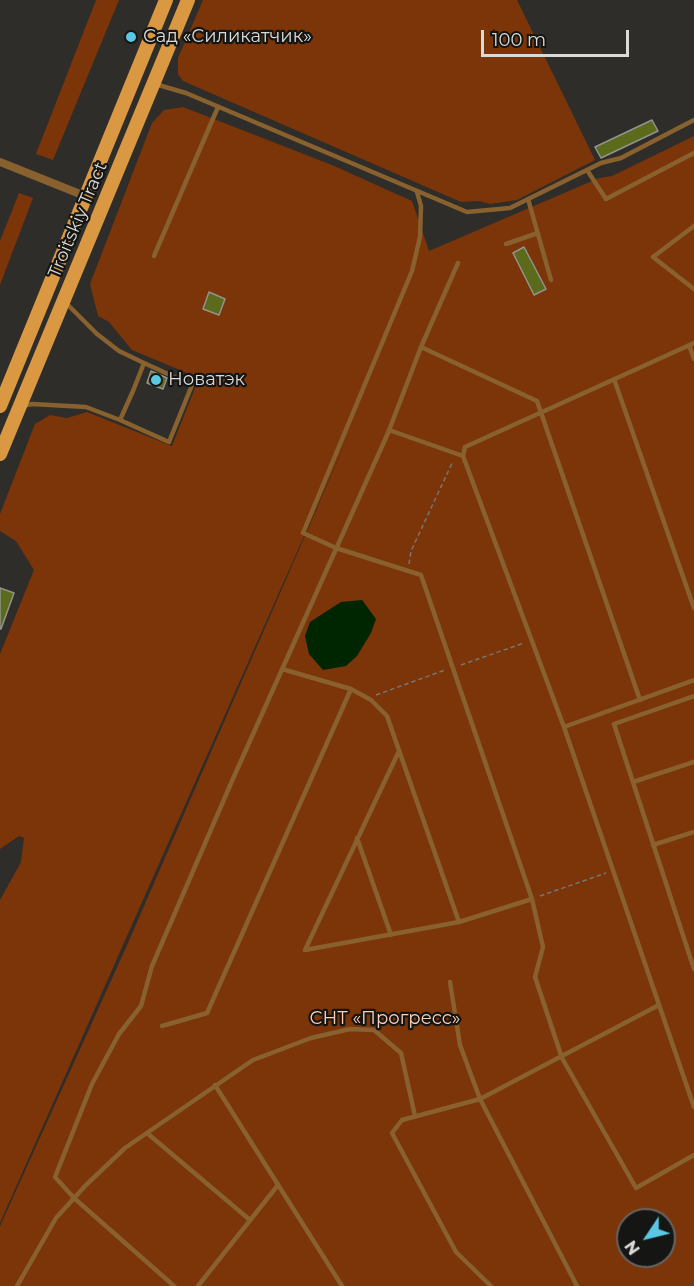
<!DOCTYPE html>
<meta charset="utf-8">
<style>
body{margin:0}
#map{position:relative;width:694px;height:1286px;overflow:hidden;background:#2e2d29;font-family:Montserrat,sans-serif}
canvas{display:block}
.north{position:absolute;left:616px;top:1208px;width:60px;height:60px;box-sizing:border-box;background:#151513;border:2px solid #646462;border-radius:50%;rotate:235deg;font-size:16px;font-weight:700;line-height:24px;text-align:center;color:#dadad8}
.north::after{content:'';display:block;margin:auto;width:21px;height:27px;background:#59c8e4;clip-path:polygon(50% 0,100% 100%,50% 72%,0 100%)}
.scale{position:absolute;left:481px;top:30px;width:148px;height:27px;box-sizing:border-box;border:3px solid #dadad8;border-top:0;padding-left:8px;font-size:18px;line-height:21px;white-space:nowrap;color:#dadad8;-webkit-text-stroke:4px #151513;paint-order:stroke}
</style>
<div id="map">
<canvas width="694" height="1286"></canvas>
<div class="north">N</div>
<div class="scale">100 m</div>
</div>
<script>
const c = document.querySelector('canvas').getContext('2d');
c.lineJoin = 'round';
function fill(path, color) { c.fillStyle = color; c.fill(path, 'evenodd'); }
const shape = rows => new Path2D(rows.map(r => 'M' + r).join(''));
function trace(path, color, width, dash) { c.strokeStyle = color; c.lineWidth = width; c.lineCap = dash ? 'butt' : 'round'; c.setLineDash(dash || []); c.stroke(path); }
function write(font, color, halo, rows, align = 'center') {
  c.font = font + ' Montserrat,sans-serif'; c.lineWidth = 4.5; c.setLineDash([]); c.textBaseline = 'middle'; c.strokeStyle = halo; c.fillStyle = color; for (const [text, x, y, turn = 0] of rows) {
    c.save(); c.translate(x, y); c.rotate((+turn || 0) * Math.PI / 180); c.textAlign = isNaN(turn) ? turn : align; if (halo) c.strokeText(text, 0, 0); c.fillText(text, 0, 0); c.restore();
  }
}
fill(shape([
 [96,0,119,0,53,160,36,154],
 [203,0,517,0,595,160,517,200,490,204,479,201,461,202,183,81,178,74,178,58],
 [183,107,332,165,412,201,429,251,599,178,612,176,694,136,694,1286,0,1286,0,1226,124,952,351,430,0,1223,0,900,21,862,24,838,19,836,0,849,0,654,34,570,16,541,0,531,0,514,35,424,50,415,67,418,87,412,172,446,199,378,132,350,109,322,98,316,90,284,152,123,164,110],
 [628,1220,664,1220,664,1256,628,1256],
 [19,193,33,198,0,285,0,241]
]), '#7c3409');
fill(shape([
 [362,600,376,619,371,633,357,656,346,666,323,670,309,654,305,636,310,622,341,602]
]), '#002501');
const building = shape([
 [652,120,658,131,601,158,595,147,652,120],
 [524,247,546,289,534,295,513,253,524,247],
 [209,292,225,299,219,315,203,309,209,292],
 [151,371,167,378,163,389,147,383,151,371],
 [0,588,14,593,1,629,0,629,0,588]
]);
fill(building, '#5b6a1b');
trace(building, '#92938f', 1.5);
trace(shape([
 [409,564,411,551,453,461],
 [461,665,524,643],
 [376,695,445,670],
 [540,896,606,873]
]), '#767672', 1.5, [4.5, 3]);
trace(shape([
 [155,84,186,93,467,212,510,208,601,163,621,158,694,120],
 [587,170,606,199,694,153],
 [417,192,421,206,420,237,412,271,303,533,336,548,421,575,532,899,543,947,535,977,562,1058,636,1188,694,1155],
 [528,199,551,280],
 [694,226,653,257,694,289],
 [506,244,538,233],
 [154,256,218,107],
 [689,345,694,359],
 [421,347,458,263],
 [614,379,694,608],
 [22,406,32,404,86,407,120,420,133,391,144,363,119,351,97,334,66,303],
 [120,420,169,442,192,385,144,363],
 [389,430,463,456,564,727,694,680],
 [463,456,465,447,694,343],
 [282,669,351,689,371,700,387,716,459,922],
 [694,696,614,724,694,969],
 [564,727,694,1107],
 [633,782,694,762],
 [357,838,391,935],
 [653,845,694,832],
 [305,950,459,922,532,899],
 [305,950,399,751],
 [450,982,460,1045,480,1099,577,1286],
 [162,1026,207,1013,351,689],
 [215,1085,342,1286],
 [147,1133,250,1220],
 [17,1286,56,1218,86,1185,125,1148,253,1060,311,1038,350,1029,374,1030,401,1053,415,1116],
 [174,1286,74,1198,55,1177,92,1084,119,1034,141,1006,152,966,232,781,388,433,421,347,537,401,640,700],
 [198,1286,278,1185],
 [491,1286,456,1252,392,1133,402,1120,480,1099,659,1005]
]), '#89612f', 4.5);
trace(shape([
 [0,162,85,196]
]), '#89612f', 8);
trace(shape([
 [0,406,166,0],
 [0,454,188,0]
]), '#da9842', 14);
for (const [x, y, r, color] of [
 [131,37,6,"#59c8e4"],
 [156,380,6,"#59c8e4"]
]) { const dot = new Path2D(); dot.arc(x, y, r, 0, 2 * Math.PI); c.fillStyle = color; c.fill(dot); trace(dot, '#151513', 2); }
write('18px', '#dadad8', '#151513', [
 ["Сад «Силикатчик»",143,37],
 ["Новатэк",168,380]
], 'left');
write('18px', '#dadad8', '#151513', [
 ["Troitskiy Tract",78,220,-67]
]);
write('18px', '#ffceb7', '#151513', [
 ["СНТ «Прогресс»",385,1019]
]);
</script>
